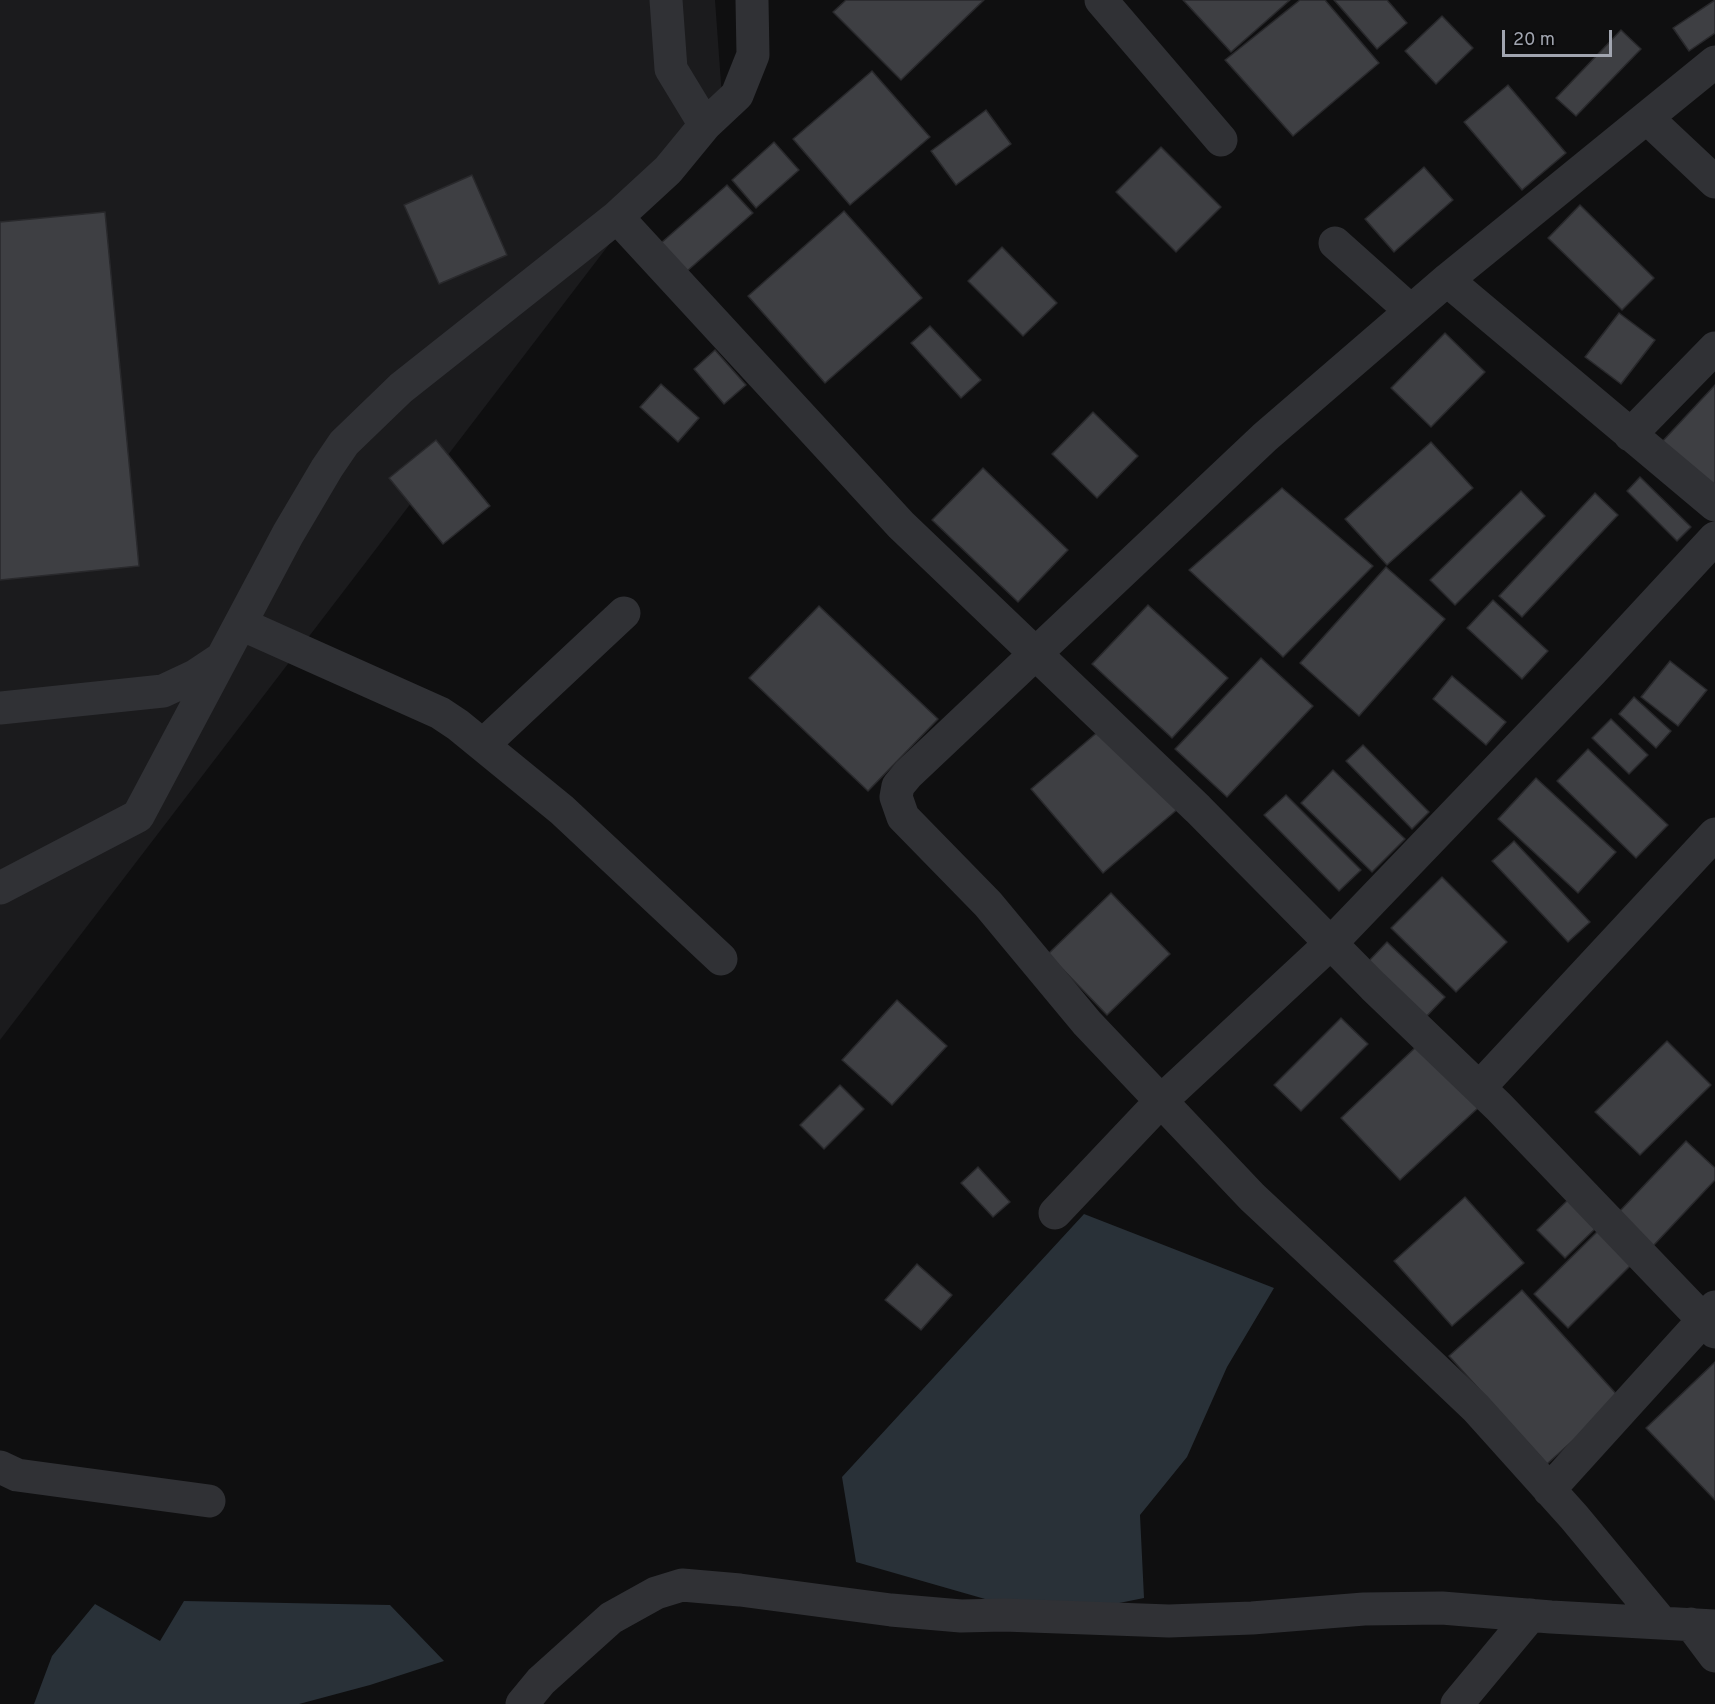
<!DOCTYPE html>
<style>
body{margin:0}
#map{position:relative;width:1715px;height:1704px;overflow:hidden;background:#0f0f10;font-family:Overpass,sans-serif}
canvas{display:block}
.scale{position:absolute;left:1502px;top:30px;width:110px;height:27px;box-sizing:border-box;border:3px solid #a1a5b0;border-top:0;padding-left:8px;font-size:18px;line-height:21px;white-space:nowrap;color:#a1a5b0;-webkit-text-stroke:4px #0a0a0b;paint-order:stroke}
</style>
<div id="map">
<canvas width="1715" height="1704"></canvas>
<div class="scale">20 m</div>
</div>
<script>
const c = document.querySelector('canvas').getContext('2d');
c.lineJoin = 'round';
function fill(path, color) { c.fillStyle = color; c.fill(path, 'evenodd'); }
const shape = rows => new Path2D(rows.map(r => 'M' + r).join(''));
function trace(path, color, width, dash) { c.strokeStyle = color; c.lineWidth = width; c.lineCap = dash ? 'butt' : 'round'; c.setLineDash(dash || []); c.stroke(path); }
fill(shape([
 [0,0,715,0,722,97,0,1040]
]), '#1b1b1d');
fill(shape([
 [1084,1214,1274,1288,1227,1367,1187,1457,1140,1515,1144,1598,1094,1608,999,1603,856,1562,842,1477],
 [184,1601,390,1605,444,1661,370,1685,299,1704,34,1704,52,1656,95,1604,160,1641]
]), '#293138');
const building = shape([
 [846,0,984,0,901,80,833,12,846,0],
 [1183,0,1290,0,1231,52,1183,0],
 [1300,0,1325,0,1379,63,1293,136,1225,60,1300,0],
 [1334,0,1387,0,1407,23,1377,49,1334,0],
 [1715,0,1715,33,1689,51,1673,28,1715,0],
 [1442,16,1473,48,1436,84,1405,51,1442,16],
 [1621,30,1641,49,1576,116,1556,98,1621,30],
 [872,71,930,137,850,205,793,139,872,71],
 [1508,85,1566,153,1522,190,1464,122,1508,85],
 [986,110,1011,144,956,185,931,151,986,110],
 [774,142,799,170,756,208,732,180,774,142],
 [1161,147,1221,207,1176,252,1116,192,1161,147],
 [1424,167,1453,200,1394,252,1365,219,1424,167],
 [472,175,507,255,439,284,404,205,472,175],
 [727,185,753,213,686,272,661,243,727,185],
 [1580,205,1654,278,1622,310,1548,238,1580,205],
 [844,211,922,298,825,383,748,296,844,211],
 [105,212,139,566,0,580,0,222,105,212],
 [1002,247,1057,303,1023,336,968,281,1002,247],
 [1619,313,1655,340,1621,384,1585,357,1619,313],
 [930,326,981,380,961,398,911,343,930,326],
 [1445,333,1485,372,1431,427,1391,388,1445,333],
 [715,350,746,385,724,404,694,369,715,350],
 [661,384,699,418,678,442,640,407,661,384],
 [1715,385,1715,495,1659,445,1715,385],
 [1093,412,1138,456,1097,498,1052,454,1093,412],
 [436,440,490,506,443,544,389,478,436,440],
 [1431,442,1473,488,1387,565,1345,519,1431,442],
 [983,468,1068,550,1018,602,932,520,983,468],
 [1640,477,1691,527,1677,541,1627,491,1640,477],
 [1282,488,1373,566,1283,657,1189,570,1282,488],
 [1521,491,1545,516,1455,605,1430,580,1521,491],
 [1595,493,1618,515,1522,617,1499,596,1595,493],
 [1386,567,1445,619,1359,716,1300,663,1386,567],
 [1493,600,1548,651,1522,679,1467,628,1493,600],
 [1148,605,1228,678,1172,738,1092,664,1148,605],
 [819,606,938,719,868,791,749,678,819,606],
 [1261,658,1313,706,1227,797,1175,749,1261,658],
 [1670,661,1707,690,1678,726,1641,697,1670,661],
 [1452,676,1506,722,1486,745,1433,699,1452,676],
 [1634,697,1671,731,1656,748,1619,714,1634,697],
 [1611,719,1648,755,1629,774,1592,738,1611,719],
 [1107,724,1179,808,1103,873,1031,789,1107,724],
 [1363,745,1429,812,1412,829,1346,761,1363,745],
 [1588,749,1668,825,1636,858,1557,781,1588,749],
 [1333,770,1405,839,1372,872,1301,803,1333,770],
 [1536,778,1616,852,1578,893,1498,819,1536,778],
 [1286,795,1361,870,1339,891,1264,815,1286,795],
 [1514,841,1590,922,1568,942,1492,861,1514,841],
 [1442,877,1507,942,1456,992,1391,928,1442,877],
 [1111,893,1170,954,1107,1015,1048,954,1111,893],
 [1387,942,1445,997,1423,1020,1365,965,1387,942],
 [897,1000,947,1046,892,1105,842,1060,897,1000],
 [1341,1018,1368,1044,1301,1111,1274,1085,1341,1018],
 [1667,1041,1711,1085,1640,1155,1595,1112,1667,1041],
 [1418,1045,1478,1108,1400,1180,1341,1118,1418,1045],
 [840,1085,864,1109,824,1149,800,1125,840,1085],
 [1686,1141,1715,1168,1715,1180,1653,1246,1618,1213,1686,1141],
 [978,1167,1010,1202,993,1217,961,1183,978,1167],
 [1572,1196,1600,1224,1565,1258,1537,1230,1572,1196],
 [1465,1197,1524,1263,1452,1326,1394,1261,1465,1197],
 [1601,1228,1635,1261,1568,1328,1534,1294,1601,1228],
 [917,1264,952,1295,921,1330,885,1300,917,1264],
 [1522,1290,1620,1398,1547,1464,1449,1356,1522,1290],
 [1715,1362,1715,1500,1646,1428,1715,1362]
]);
fill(building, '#3e3f43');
trace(building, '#29292c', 1.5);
trace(shape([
 [666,0,671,69,705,125],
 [1101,0,1221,140],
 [1647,118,1715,182],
 [617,217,901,525,1198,809,1373,986,1499,1107,1715,1332],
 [1335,243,1411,311],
 [1447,280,1715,505],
 [1630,435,1715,348],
 [241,624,440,713,458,725,562,810,721,959],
 [0,708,163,691,195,676,222,658],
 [484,744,624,613],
 [0,888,138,816,288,534,327,468,344,443,401,388,617,217,668,170,705,125,737,95,753,55,752,0],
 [1479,1088,1715,834],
 [1055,1213,1161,1101,1331,943,1591,672,1715,538],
 [0,1467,17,1475,209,1501],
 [1549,1490,1715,1307],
 [1662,1623,1574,1517,1476,1408,1374,1311,1252,1197,1087,1023,988,904,903,817,896,797,898,786,908,774,1265,437,1447,280,1715,62],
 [1691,1624,1715,1656],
 [522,1704,541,1681,611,1618,656,1593,682,1585,740,1590,891,1610,961,1616,1004,1615,1169,1621,1252,1618,1364,1609,1442,1608,1551,1617,1715,1626],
 [1457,1704,1531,1615]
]), '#303135', 33);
</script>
